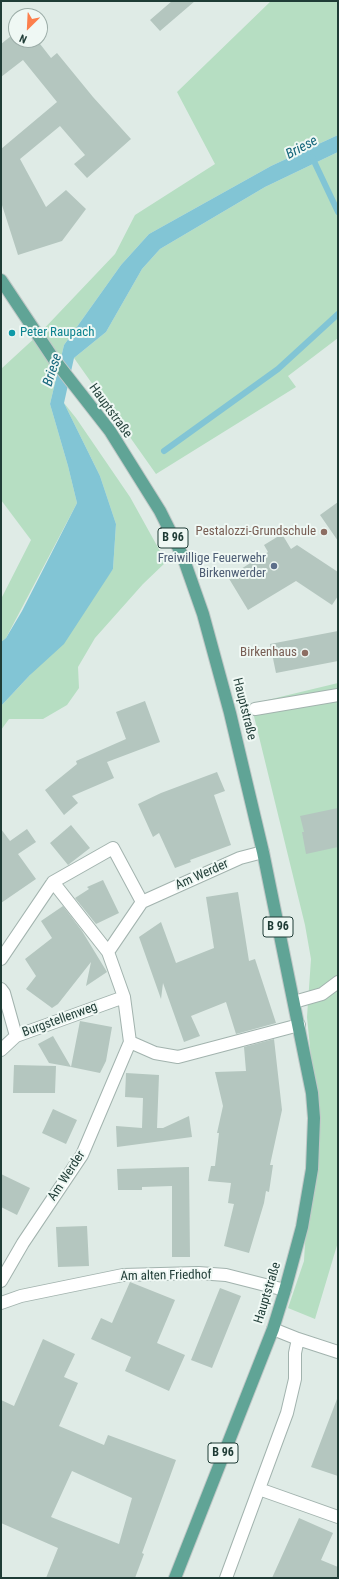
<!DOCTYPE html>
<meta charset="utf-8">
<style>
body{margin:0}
#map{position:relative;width:339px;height:1579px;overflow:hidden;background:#dfebe6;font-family:"Roboto Condensed",sans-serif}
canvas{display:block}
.frame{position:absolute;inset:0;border:2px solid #1f3c36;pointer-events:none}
.north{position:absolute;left:8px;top:8px;width:40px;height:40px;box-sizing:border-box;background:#eff8f4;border:1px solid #9cada8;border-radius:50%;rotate:204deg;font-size:11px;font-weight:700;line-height:16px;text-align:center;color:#1f3c36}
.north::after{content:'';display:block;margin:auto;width:14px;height:18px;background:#fc7f4c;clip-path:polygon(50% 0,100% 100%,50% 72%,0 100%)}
</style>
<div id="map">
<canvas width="339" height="1579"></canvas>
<div class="frame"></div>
<div class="north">N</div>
</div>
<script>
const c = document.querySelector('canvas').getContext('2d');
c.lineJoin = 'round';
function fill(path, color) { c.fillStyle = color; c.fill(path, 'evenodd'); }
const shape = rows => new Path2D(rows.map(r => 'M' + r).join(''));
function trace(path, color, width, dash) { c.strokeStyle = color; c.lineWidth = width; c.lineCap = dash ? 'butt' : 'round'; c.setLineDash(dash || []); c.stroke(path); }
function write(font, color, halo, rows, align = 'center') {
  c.font = font + ' "Roboto Condensed",sans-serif'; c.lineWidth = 4; c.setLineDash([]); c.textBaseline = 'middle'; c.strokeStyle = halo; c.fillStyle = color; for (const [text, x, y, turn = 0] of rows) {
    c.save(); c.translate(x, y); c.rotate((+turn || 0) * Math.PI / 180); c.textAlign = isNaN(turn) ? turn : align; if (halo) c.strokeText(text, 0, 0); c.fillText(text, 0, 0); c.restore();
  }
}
fill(shape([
 [271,1,338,1,338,135,271,166,149,234,121,265,64,345,50,404,68,466,77,503,6,638,1,642,1,599,31,540,1,500,1,369,38,335,115,254,135,215,215,164,177,92],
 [338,152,338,338,288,376,296,387,156,474,74,358,106,332,142,269,160,249,265,187],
 [64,403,76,418,130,497,166,562,143,584,95,638,78,667,79,688,67,705,43,719,9,719,1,730,1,706,30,675,113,569,116,524,100,476],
 [338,683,338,1242,315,1319,288,1308,304,1261,306,1226,317,1119,307,1017,311,959,305,925,251,704]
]), '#b6dec2');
fill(shape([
 [338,135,338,152,265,187,160,249,142,269,106,332,74,358,64,403,100,476,116,524,113,569,64,644,30,675,1,706,1,642,6,638,22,611,77,503,68,466,50,404,64,345,121,265,149,234,271,166]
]), '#82c5d5');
trace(shape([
 [312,157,338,212],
 [164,451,278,369,338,314]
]), '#82c5d5', 6);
fill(shape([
 [172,1,195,1,160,31,150,20],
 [16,32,16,40,37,40,51,58,57,53,93,97,131,139,87,178,74,164,85,155,60,126,20,159,46,207,66,190,86,209,62,241,18,255,1,202,1,149,57,102,23,60,1,77,1,44],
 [338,502,338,541,320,515],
 [282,534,291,549,297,545,338,572,338,596,332,605,296,581,248,610,228,577,268,552,264,545],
 [338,631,338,661,276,673,270,644],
 [145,701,160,742,107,762,114,778,72,796,78,803,64,815,45,790,77,764,76,761,126,739,116,712],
 [217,772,225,791,214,795,231,845,190,860,191,862,175,868,159,833,153,837,138,804,161,793],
 [338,808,338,847,306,854,302,832,304,832,300,816],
 [71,825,90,848,68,865,50,843],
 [1,829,10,841,27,829,36,842,18,854,36,879,1,903],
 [103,880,119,913,96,924,75,898,89,889,87,887],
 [238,892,249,961,255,959,276,1023,236,1034,226,1002,191,1016,200,1036,184,1042,163,983,161,999,139,937,161,922,176,963,214,948,206,897],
 [63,906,82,931,107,972,86,986,91,962,58,1004,52,1008,26,989,36,976,25,959,52,938,41,921],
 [80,1021,112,1027,106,1061,100,1073,71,1067],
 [53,1036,71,1067,49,1063,38,1044],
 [274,1039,282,1110,270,1165,273,1165,269,1192,266,1191,264,1203,249,1253,224,1246,234,1204,228,1203,231,1183,208,1181,211,1166,215,1166,219,1133,217,1133,223,1106,215,1072,246,1071,244,1047],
 [14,1065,56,1066,55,1093,13,1093],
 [126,1073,159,1075,157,1128,163,1128,189,1116,192,1137,117,1147,116,1126,142,1128,143,1098,125,1097],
 [53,1109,77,1120,66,1144,42,1133],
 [189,1167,190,1257,172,1257,172,1186,142,1187,142,1190,118,1190,117,1169],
 [1,1174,30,1188,17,1215,1,1207],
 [87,1226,89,1266,58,1267,56,1227],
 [130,1282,175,1300,157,1343,185,1355,169,1391,125,1371,131,1357,91,1339,101,1318,112,1323],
 [220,1288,241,1296,212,1368,191,1360],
 [43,1339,75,1354,64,1377,78,1383,59,1426,104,1445,108,1435,176,1460,142,1553,144,1554,135,1578,46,1578,58,1548,1,1523,1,1400,14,1406],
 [72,1471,132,1498,119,1544,51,1517],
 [337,1399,338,1399,338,1476,311,1467],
 [299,1518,333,1533,321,1560,338,1567,338,1578,272,1578]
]), '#b4c6bf');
const minor = shape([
 [255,709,338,695],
 [108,952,142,902,240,858,263,852],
 [1,959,53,882,113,848,142,902],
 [1,989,4,993,16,1036],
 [294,1002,322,994,338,982],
 [130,1042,155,1053,178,1057,299,1025],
 [1,1050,16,1036,124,997],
 [1,1281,23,1243,82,1155,130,1042,124,997,108,952,53,882],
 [1,1303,21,1296,123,1275,198,1273,226,1275,285,1290],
 [273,1329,298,1339,338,1352],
 [259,1489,338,1517],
 [226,1578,287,1413,295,1379,295,1353,298,1339]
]);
const major = shape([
 [1,280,53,358,110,431,160,511,183,557,203,614,230,713,263,852,312,1093,314,1118,312,1169,302,1227,285,1290,273,1329,175,1578]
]);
trace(minor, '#a2b3ae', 14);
trace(major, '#c0c8c7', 14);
trace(minor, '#fff', 12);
trace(major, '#60a496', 12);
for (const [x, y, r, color] of [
 [12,333,4,"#0f9aa8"],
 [324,532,4,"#8d6e63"],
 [274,566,4,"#5c6f8a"],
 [305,653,4,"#8d6e63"]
]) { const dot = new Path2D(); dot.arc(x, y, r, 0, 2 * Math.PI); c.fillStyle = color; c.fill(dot); trace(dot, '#eff8f4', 1.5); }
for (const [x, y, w] of [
 [173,538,30],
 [278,927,30],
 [223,1453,30]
]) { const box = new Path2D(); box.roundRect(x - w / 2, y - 10, w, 20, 3); c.fillStyle = '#eff8f4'; c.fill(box); trace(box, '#1f3c36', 1); }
write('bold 12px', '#1f3c36', null, [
 ["B 96",173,538],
 ["B 96",278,927],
 ["B 96",223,1453]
]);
write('13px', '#0d838f', '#eff8f4', [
 ["Peter Raupach",20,333]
], 'left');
write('13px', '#1f3c36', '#eff8f4', [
 ["Hauptstraße",110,411,54],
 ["Hauptstraße",244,709,76],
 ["Am Werder",202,875,-24],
 ["Burgstellenweg",60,1020,-20],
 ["Am Werder",67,1176,-57],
 ["Am alten Friedhof",166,1276,-1],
 ["Hauptstraße",268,1293,-73]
]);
write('13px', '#785e54', '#eff8f4', [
 ["Pestalozzi-Grundschule",316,532],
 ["Birkenhaus",297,653]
], 'right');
write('13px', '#4e5e75', '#eff8f4', [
 ["Freiwillige Feuerwehr",266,559],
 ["Birkenwerder",266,574]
], 'right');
write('italic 14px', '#15667c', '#eff8f4', [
 ["Briese",302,148,-28],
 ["Briese",53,370,-72]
]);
</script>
